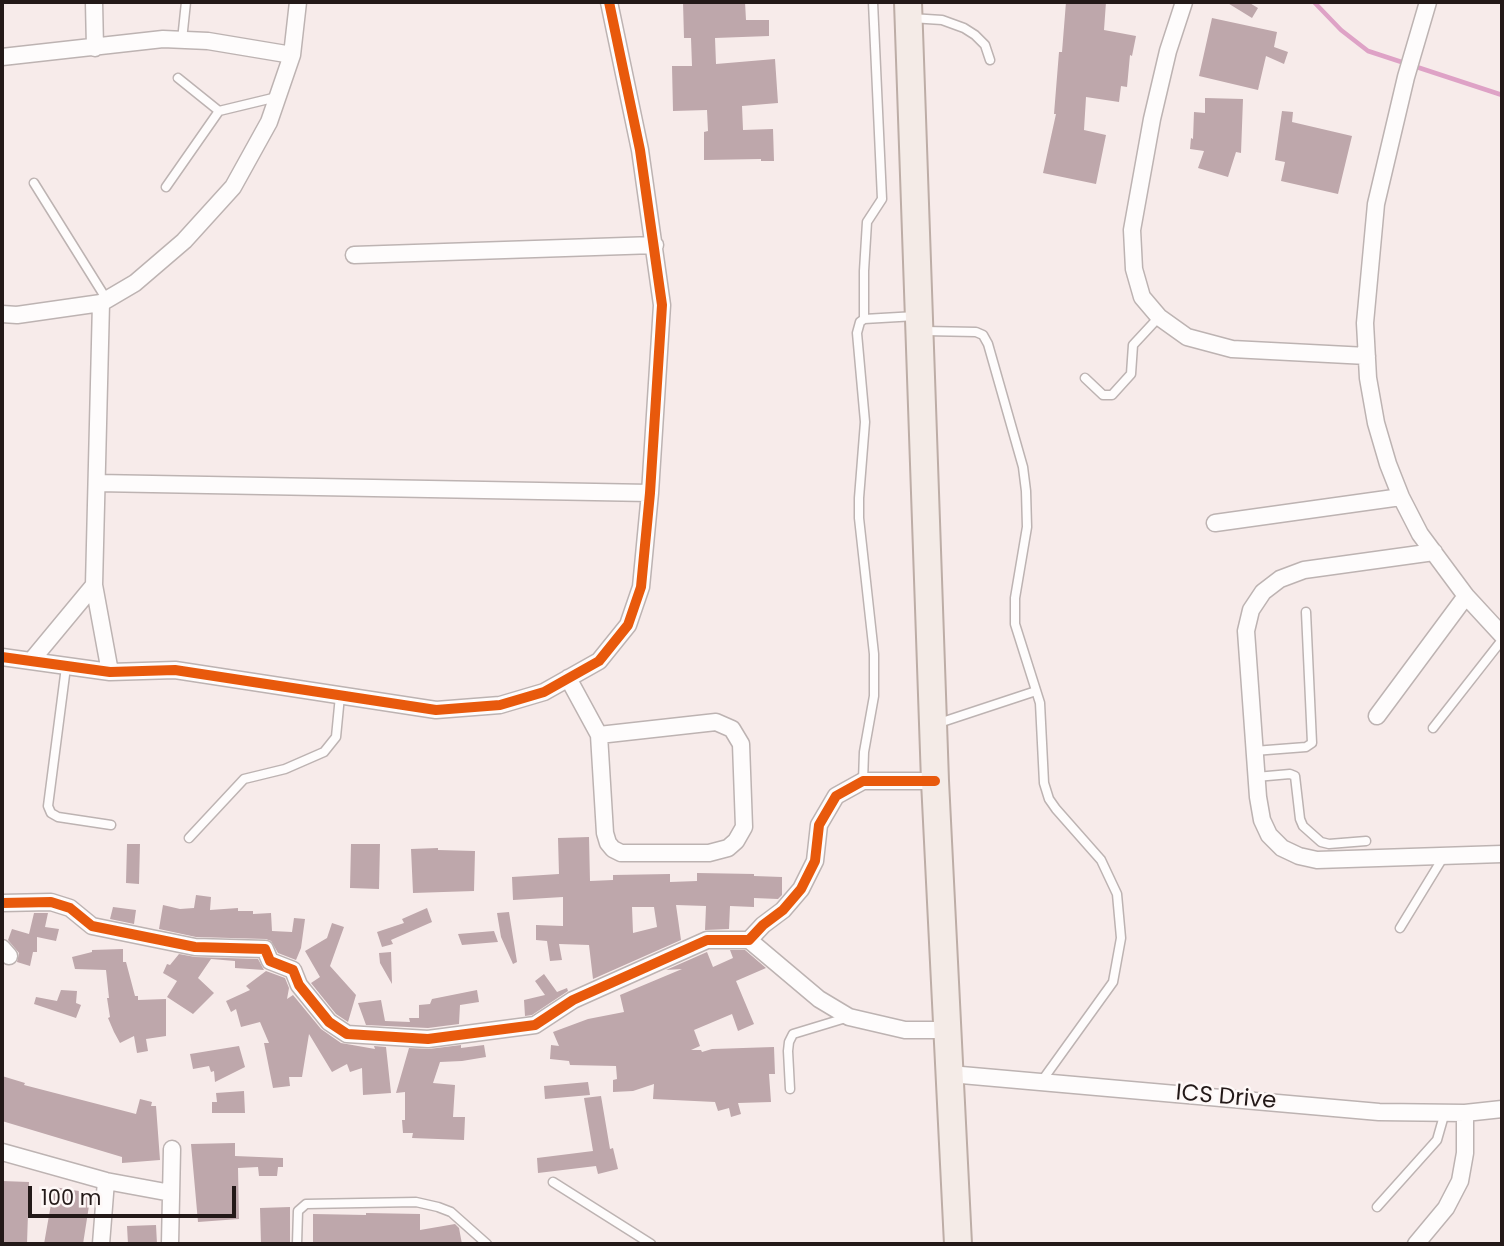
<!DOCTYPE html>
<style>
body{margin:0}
#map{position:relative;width:1504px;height:1246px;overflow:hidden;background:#f7ebea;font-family:Poppins,sans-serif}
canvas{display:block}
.frame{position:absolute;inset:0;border:4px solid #231918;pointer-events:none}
.scale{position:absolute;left:28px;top:1186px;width:208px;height:32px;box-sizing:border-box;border:4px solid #231918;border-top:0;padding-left:9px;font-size:21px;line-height:24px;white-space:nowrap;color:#231918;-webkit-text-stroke:5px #fef8f7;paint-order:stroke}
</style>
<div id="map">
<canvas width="1504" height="1246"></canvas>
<div class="frame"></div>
<div class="scale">100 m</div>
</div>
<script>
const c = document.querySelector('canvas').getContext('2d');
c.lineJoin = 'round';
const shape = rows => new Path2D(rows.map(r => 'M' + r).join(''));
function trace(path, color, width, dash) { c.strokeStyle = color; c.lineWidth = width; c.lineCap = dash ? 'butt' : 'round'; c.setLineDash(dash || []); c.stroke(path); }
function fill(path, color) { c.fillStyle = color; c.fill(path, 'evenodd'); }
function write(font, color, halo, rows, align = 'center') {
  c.font = font + ' Poppins,sans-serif'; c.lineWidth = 5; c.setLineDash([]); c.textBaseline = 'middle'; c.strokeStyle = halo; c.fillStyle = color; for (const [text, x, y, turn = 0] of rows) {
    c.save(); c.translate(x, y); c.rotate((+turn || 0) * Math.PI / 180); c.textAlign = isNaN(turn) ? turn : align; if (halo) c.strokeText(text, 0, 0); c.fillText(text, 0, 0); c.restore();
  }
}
trace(shape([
 [1314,2,1341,30,1368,51,1502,95]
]), '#dea2c6', 4.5);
fill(shape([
 [683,2,745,2,746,20,769,20,769,36,715,38,716,64,775,59,778,103,742,106,743,130,773,129,774,161,761,161,761,159,704,160,704,132,708,131,707,110,673,111,672,66,692,66,691,38,684,38],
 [1066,2,1106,2,1104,30,1136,36,1132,56,1130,55,1127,87,1121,86,1119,102,1086,97,1084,130,1106,135,1096,184,1043,173,1056,114,1054,114,1059,52,1062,52],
 [1226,2,1248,2,1258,8,1252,18],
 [1212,18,1277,32,1274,47,1288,52,1284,64,1266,56,1258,90,1199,76],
 [1205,98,1243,99,1241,153,1236,152,1228,177,1198,168,1204,151,1190,149,1191,138,1193,139,1194,112,1205,113],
 [1282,111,1293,112,1292,122,1352,136,1338,194,1281,181,1285,162,1275,160],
 [589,837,590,881,613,880,613,875,670,874,670,882,697,881,697,873,754,874,754,876,782,877,782,895,778,899,754,898,754,907,730,906,729,929,705,930,706,906,676,905,681,940,593,979,589,945,559,944,562,960,550,961,547,941,536,940,536,925,563,926,563,897,513,900,512,877,559,874,558,838],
 [632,907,654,907,657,927,633,933],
 [127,844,140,844,139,884,126,883],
 [351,844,380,844,379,889,350,888],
 [438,848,438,850,475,851,474,891,413,893,411,849],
 [196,895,211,897,210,910,238,908,238,911,253,911,253,914,271,913,272,931,292,932,294,918,305,919,301,948,296,960,278,953,271,941,266,939,196,937,159,929,163,905,180,909,194,908],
 [113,907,136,910,134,924,110,919],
 [427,908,432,922,391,940,393,944,382,947,377,932,404,923,402,919],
 [509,912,517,962,513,964,501,937,497,913],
 [34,913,48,913,45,927,59,929,56,941,37,937,37,952,33,952,30,966,17,962,19,953,8,940,12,929,29,934],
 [332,923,344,927,330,966,356,995,348,1022,336,1014,311,983,320,977,305,951,327,938],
 [494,931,498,942,462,945,458,934],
 [123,949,123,962,126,962,135,996,138,996,138,1000,166,999,166,1036,146,1039,148,1051,137,1053,134,1036,120,1043,114,1032,108,1018,110,1017,107,998,109,998,106,970,75,969,72,957,92,952,92,950],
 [730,950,745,950,766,968,736,981,754,1024,738,1031,732,1014,694,1030,700,1046,691,1050,701,1050,702,1052,712,1049,774,1047,775,1074,769,1074,771,1102,738,1103,741,1114,731,1117,729,1108,718,1111,715,1102,653,1099,654,1084,633,1091,613,1092,613,1080,617,1079,616,1066,570,1065,569,1061,550,1059,551,1045,559,1046,553,1032,588,1019,624,1012,620,995,682,969,666,970,707,952,713,967,733,958],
 [391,952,392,984,380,963,379,953],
 [179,954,195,957,258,959,264,970,235,968,235,961,211,959,198,978,214,993,193,1014,167,997,177,981,163,973,167,964,170,965],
 [266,971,285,978,289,988,287,999,293,995,321,1029,341,1043,375,1049,374,1046,386,1047,391,1093,363,1095,362,1068,350,1072,347,1064,332,1072,309,1034,302,1077,289,1077,290,1086,273,1088,264,1043,269,1043,260,1022,241,1027,236,1009,231,1012,226,1001,250,990,246,986],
 [544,974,557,992,567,988,568,991,532,1015,525,1016,524,1000,545,995,535,981],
 [61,990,77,991,76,1003,81,1005,76,1018,34,1004,36,997,57,1001],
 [477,990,479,1002,460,1005,459,1024,428,1028,366,1025,358,1003,381,1000,385,1021,410,1022,409,1018,419,1018,419,1005,430,1004,432,999],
 [461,1045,461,1048,484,1045,486,1057,462,1061,440,1062,433,1083,455,1085,453,1117,465,1117,464,1140,412,1138,413,1133,403,1133,402,1120,405,1120,405,1092,396,1093,409,1048,429,1049],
 [239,1046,245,1067,215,1082,214,1071,211,1072,209,1066,193,1069,190,1054],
 [2,1076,25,1083,24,1085,136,1114,140,1099,152,1102,151,1106,156,1106,160,1160,122,1163,122,1157,2,1121],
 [588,1082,590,1095,545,1099,544,1086],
 [244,1091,245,1113,212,1113,212,1102,217,1102,216,1093],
 [601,1096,610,1149,613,1148,618,1169,598,1174,596,1166,538,1173,537,1158,593,1151,584,1098],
 [235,1143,235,1156,283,1158,283,1167,278,1167,277,1176,259,1176,258,1167,238,1168,239,1219,198,1222,191,1144],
 [2,1181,29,1182,27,1244,2,1244],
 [54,1187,91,1193,83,1244,44,1244],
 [290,1207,290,1244,261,1244,260,1208],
 [366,1213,420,1214,420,1230,455,1224,459,1228,462,1244,313,1244,313,1214,366,1215],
 [156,1225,157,1244,128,1244,127,1226]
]), '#bea7ab');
const lane = shape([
 [911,18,942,20,964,28,975,35,985,45,990,60],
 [182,40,186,2],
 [219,111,277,97],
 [34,183,107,300],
 [166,187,219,111,178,78],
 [864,319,864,271,867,222,882,199,873,2],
 [925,331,976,332,983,335,988,344,1023,467,1026,491,1027,527,1015,598,1015,624,1040,703,1044,783,1049,799,1056,809,1101,860,1117,894,1121,938,1113,982,1041,1082],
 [1085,378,1103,395,1112,395,1131,374,1133,345,1159,317],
 [66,667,48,806,51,813,58,817,111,825],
 [936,724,1036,691],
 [1433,728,1502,640],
 [1254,751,1306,747,1312,743,1306,612],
 [1256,777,1290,774,1295,776,1300,819,1303,826,1321,842,1329,844,1366,841],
 [863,781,864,752,874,696,874,654,859,518,859,498,865,422,857,333,860,322,864,319,916,316],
 [189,838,244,779,285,769,324,752,336,737,340,696],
 [1400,928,1444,856],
 [790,1089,788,1051,789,1042,793,1034,849,1017],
 [553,1182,651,1244],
 [1377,1207,1437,1140,1445,1112],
 [297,1244,298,1211,306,1204,416,1202,438,1207,451,1212,487,1244]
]);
const street = shape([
 [94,2,95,48],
 [1184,2,1168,51,1152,119,1132,230,1134,269,1142,297,1159,317,1187,337,1232,349,1367,356],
 [1428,2,1406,77,1376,204,1365,323,1368,378,1376,423,1388,464,1401,497,1420,534,1466,596,1502,635],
 [2,57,163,39,208,41,292,55],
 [354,255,655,245],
 [101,303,94,585,110,672],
 [2,314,17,315,101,303,135,283,184,241,233,187,269,122,292,55,298,2],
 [97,483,650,493],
 [1215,523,1401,497],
 [1434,552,1304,570,1280,579,1263,592,1251,610,1246,631,1258,797,1262,820,1269,835,1282,848,1299,856,1317,860,1502,854],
 [2,657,110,672,175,670,436,710,500,705,544,692,599,661,628,625,641,587,650,493,662,305,640,150,609,2],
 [31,661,94,585],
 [568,678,599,735,605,833,608,843,613,849,621,853,709,853,728,848,736,841,744,827,741,744,732,729,716,722,599,735],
 [1377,716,1466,596],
 [2,903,51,902,70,908,92,926,195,947,265,949,270,961,293,970,299,985,329,1022,347,1034,428,1039,535,1025,573,1000,707,940,749,940,763,925,783,910,801,889,815,861,819,825,836,796,863,781,935,781],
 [749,940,819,999,849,1017,905,1030,947,1030],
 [2,948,9,956],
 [950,1074,1379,1112,1465,1113,1502,1109],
 [2,1152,106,1181,171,1193],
 [101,1244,106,1181],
 [170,1244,172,1149],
 [1416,1244,1446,1208,1460,1181,1465,1153,1465,1113]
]);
const primary = shape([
 [908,2,935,781,958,1244]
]);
trace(lane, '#bdb3b2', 11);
trace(street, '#bdb3b2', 19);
trace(primary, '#bdada6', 30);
trace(lane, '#fefcfc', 8);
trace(street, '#fefcfc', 16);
trace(primary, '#f4ebe7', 26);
trace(shape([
 [2,657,110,672,175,670,436,710,500,705,544,692,599,661,628,625,641,587,650,493,662,305,640,150,609,2],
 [2,903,51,902,70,908,92,926,195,947,265,949,270,961,293,970,299,985,329,1022,347,1034,428,1039,535,1025,573,1000,707,940,749,940,763,925,783,910,801,889,815,861,819,825,836,796,863,781,935,781]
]), '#e8590c', 10);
write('23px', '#231918', '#fef8f7', [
 ["ICS Drive",1226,1098,5]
]);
</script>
